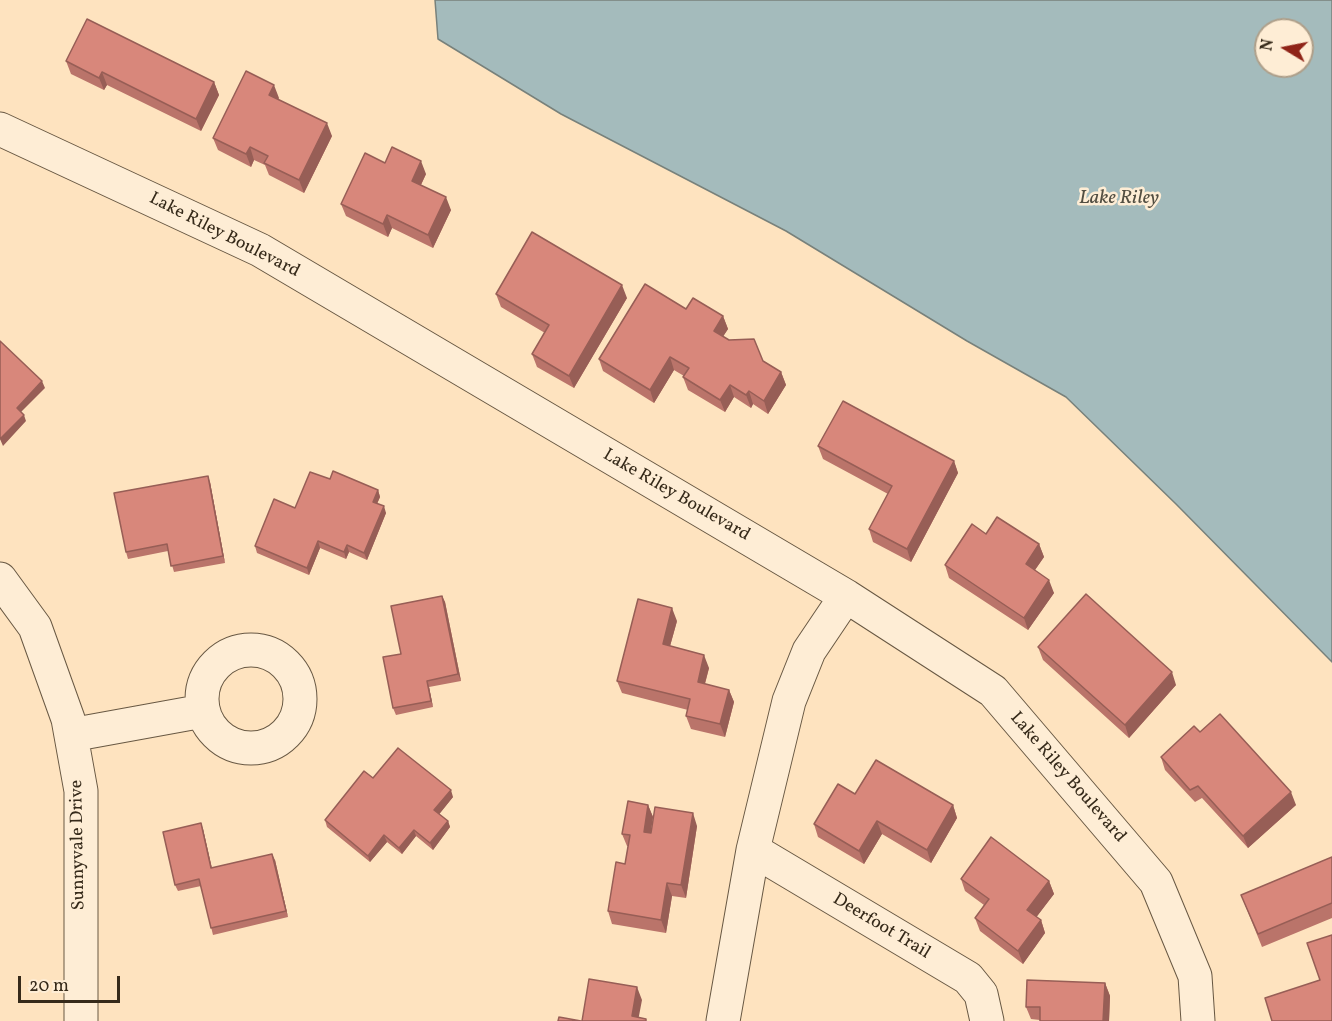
<!DOCTYPE html>
<style>
body{margin:0}
#map{position:relative;width:1332px;height:1021px;overflow:hidden;background:#fee3bf;font-family:Vollkorn,serif}
canvas{display:block}
.north{position:absolute;left:1254px;top:18px;width:60px;height:60px;box-sizing:border-box;background:#feedd5;border:2px solid #ae9f8a;border-radius:50%;rotate:280deg;font-size:16px;font-weight:700;line-height:24px;text-align:center;color:#362a1a}
.north::after{content:'';display:block;margin:auto;width:21px;height:27px;background:#8f2418;clip-path:polygon(50% 0,100% 100%,50% 72%,0 100%)}
.scale{position:absolute;left:18px;top:976px;width:102px;height:27px;box-sizing:border-box;border:3px solid #362a1a;border-top:0;padding-left:8px;font-size:18px;line-height:21px;white-space:nowrap;color:#362a1a;-webkit-text-stroke:4px #feedd5;paint-order:stroke}
</style>
<div id="map">
<canvas width="1332" height="1021"></canvas>
<div class="north">N</div>
<div class="scale">20 m</div>
</div>
<script>
const c = document.querySelector('canvas').getContext('2d');
c.lineJoin = 'round';
function fill(path, color) { c.fillStyle = color; c.fill(path, 'evenodd'); }
const shape = rows => new Path2D(rows.map(r => 'M' + r).join(''));
function trace(path, color, width, dash) { c.strokeStyle = color; c.lineWidth = width; c.lineCap = dash ? 'butt' : 'round'; c.setLineDash(dash || []); c.stroke(path); }
function write(font, color, halo, rows, align = 'center') {
  c.font = font + ' Vollkorn,serif'; c.lineWidth = 5; c.setLineDash([]); c.textBaseline = 'middle'; c.strokeStyle = halo; c.fillStyle = color; for (const [text, x, y, turn = 0] of rows) {
    c.save(); c.translate(x, y); c.rotate((+turn || 0) * Math.PI / 180); c.textAlign = isNaN(turn) ? turn : align; if (halo) c.strokeText(text, 0, 0); c.fillText(text, 0, 0); c.restore();
  }
}
const water = shape([
 [435,0,1332,0,1332,662,1176,504,1066,397,967,341,786,231,561,114,438,39,435,0],
 [1266,30,1302,30,1302,66,1266,66,1266,30]
]);
fill(water, '#a4bbbc');
trace(water, '#78817b', 1.5);
const street = shape([
 [0,129,260,250,846,596,993,691,1156,882,1195,976,1198,1021],
 [0,579,35,627,68,719,81,791,81,1021],
 '202 699a49 49 0 1 1 98 0a49 49 0 1 1-98 0Z',
 [71,735,203,711],
 [753,850,968,978,981,994,987,1021],
 [723,1021,753,850,789,701,809,651,846,596]
]);
trace(street, '#685843', 35);
trace(street, '#feedd5', 33);
fill(shape([
 [66,61,214,82,219,95,201,131,107,85,104,90,71,74],
 [279,98,278,99,332,136,304,193,269,175,265,165,254,160,251,167,218,150,213,138],
 [385,163,426,174,421,185,451,210,433,248,392,228,388,237,346,216,341,204],
 [496,294,627,298,574,388,537,367,532,354,545,333,501,307],
 [686,309,723,316,728,329,723,336,781,372,786,385,768,414,753,404,751,408,734,397,725,412,688,390,683,377,684,376,674,370,654,403,603,371,599,359],
 [818,446,954,461,958,473,911,562,873,542,869,529,888,494,823,459],
 [330,479,378,490,380,497,377,504,386,513,367,560,349,552,346,559,320,548,309,575,257,553,255,546,295,508],
 [210,482,225,563,174,572,168,551,128,559,126,552],
 [986,534,1039,544,1044,557,1035,570,1054,593,1028,630,949,578,945,565],
 [442,596,445,602,461,681,429,687,433,707,396,715,393,708,401,654],
 [677,621,670,646,709,668,705,684,729,690,734,702,725,737,691,729,686,716,688,710,622,693,617,681],
 [1038,647,1176,685,1129,738,1043,660],
 [1200,732,1296,805,1248,848,1202,798,1195,802,1165,770,1161,757],
 [373,778,453,797,439,814,448,821,450,827,433,850,416,836,402,854,387,842,370,862,327,827,325,820],
 [855,794,953,805,957,818,931,863,882,834,864,864,818,837,814,824],
 [648,805,653,817,650,833,697,826,686,898,672,896,666,933,612,924,608,911,625,864,628,846,627,846,622,834],
 [203,829,212,868,275,860,288,917,213,935,201,886,178,891,175,885],
 [1332,857,1332,918,1262,947,1241,895],
 [961,879,1049,881,1054,894,1036,917,1041,920,1045,933,1023,964,980,931,975,918,984,905,965,891],
 [1105,983,1110,996,1109,1021,1040,1021,1040,1020,1031,1019,1026,1007]
]), '#ba746a');
fill(shape([
 [102,72,107,85,104,90,99,78],
 [214,82,219,95,201,131,196,119],
 [274,85,279,98,274,108,269,95],
 [327,123,332,136,304,193,299,180],
 [250,147,254,160,251,167,246,154],
 [421,161,426,174,417,193,412,181],
 [446,197,451,210,433,248,428,235],
 [387,215,392,228,388,237,383,224],
 [622,285,627,298,574,388,569,376],
 [723,316,728,329,719,343,714,331],
 [670,357,674,370,654,403,650,390],
 [781,372,786,385,768,414,764,401],
 [42,381,45,388,19,414,17,408],
 [730,385,734,397,725,412,720,400],
 [749,391,753,404,751,408,746,395],
 [24,415,26,421,3,446,0,439],
 [954,461,958,473,911,562,907,549],
 [208,476,210,482,225,563,223,556],
 [378,490,380,497,375,508,373,502],
 [384,506,386,513,367,560,364,553],
 [318,541,320,548,309,575,307,568],
 [1039,544,1044,557,1030,577,1026,564],
 [347,545,349,552,346,559,344,552],
 [1049,580,1054,593,1028,630,1024,618],
 [442,596,445,602,461,681,458,674],
 [672,608,677,621,667,657,663,644],
 [704,655,709,668,702,694,698,682],
 [1172,672,1176,685,1129,738,1125,725],
 [427,681,429,687,433,707,431,701],
 [729,690,734,702,725,737,720,724],
 [451,790,453,797,437,817,434,810],
 [1291,792,1296,805,1248,848,1243,836],
 [648,805,653,817,649,845,644,832],
 [953,805,957,818,931,863,927,850],
 [693,813,697,826,686,898,681,885],
 [448,821,450,827,433,850,430,843],
 [877,821,882,834,864,864,859,851],
 [201,823,203,829,213,874,211,868],
 [414,830,416,836,402,854,399,848],
 [384,835,387,842,370,862,368,856],
 [272,854,275,860,288,917,286,911],
 [1049,881,1054,894,1032,923,1027,910],
 [667,883,672,896,666,933,661,920],
 [1041,920,1045,933,1023,964,1018,951],
 [1105,983,1110,996,1109,1021,1103,1021],
 [637,987,642,1000,638,1021,632,1016]
]), '#975e56');
const building = shape([
 [87,19,214,82,196,119,102,72,99,78,66,61,87,19],
 [246,71,274,85,269,95,327,123,299,180,264,163,268,156,250,147,246,154,213,138,246,71],
 [392,147,421,161,412,181,446,197,428,235,387,215,383,224,341,204,365,153,385,163,392,147],
 [532,232,622,285,569,376,532,354,549,325,496,294,532,232],
 [645,284,686,309,693,298,723,316,714,331,729,340,754,339,763,361,781,372,764,401,749,391,746,395,730,385,720,400,683,377,689,368,670,357,650,390,599,359,645,284],
 [0,341,42,381,17,408,24,415,0,439,0,341],
 [843,401,954,461,907,549,869,529,892,486,818,446,843,401],
 [333,471,378,490,373,502,384,506,364,553,347,545,344,552,318,541,307,568,255,546,274,499,295,508,310,472,330,479,333,471],
 [208,476,223,556,171,566,167,544,126,552,114,493,208,476],
 [997,517,1039,544,1026,564,1049,580,1024,618,945,565,972,524,986,534,997,517],
 [1086,594,1172,672,1125,725,1038,647,1086,594],
 [442,596,458,674,427,681,431,701,393,708,383,657,401,654,391,606,442,596],
 [638,599,672,608,663,644,704,655,698,682,729,690,720,724,686,716,690,699,617,681,638,599],
 [1220,714,1291,792,1243,836,1198,786,1190,790,1161,757,1194,726,1200,732,1220,714],
 [398,748,451,790,434,810,448,821,430,843,414,830,399,848,384,835,368,856,325,820,364,771,373,778,398,748],
 [876,760,953,805,927,850,877,821,859,851,814,824,838,784,855,794,876,760],
 [628,801,648,805,644,832,651,833,655,807,693,813,681,885,667,883,661,920,608,911,616,862,625,864,630,835,622,834,628,801],
 [201,823,211,868,272,854,286,911,211,928,199,879,175,885,163,832,201,823],
 [991,837,1049,881,1027,910,1041,920,1018,951,975,918,989,899,961,879,991,837],
 [1332,857,1332,903,1258,934,1241,895,1332,857],
 [1332,935,1332,1021,1272,1021,1265,998,1320,980,1307,943,1332,935],
 [589,979,637,987,632,1016,646,1019,646,1021,582,1021,589,979],
 [1027,980,1105,983,1103,1021,1040,1021,1040,1007,1026,1007,1027,980],
 [559,1017,581,1021,558,1021,559,1017]
]);
fill(building, '#d8877b');
trace(building, '#975e56', 1.5);
write('18px', '#362a1a', '#feedd5', [
 ["Lake Riley Boulevard",224,236,27],
 ["Lake Riley Boulevard",676,496,30],
 ["Lake Riley Boulevard",1067,778,49],
 ["Sunnyvale Drive",79,845,-91],
 ["Deerfoot Trail",881,927,31]
]);
write('italic 20px', '#524e42', '#feedd5', [
 ["Lake Riley",1119,199]
]);
</script>
